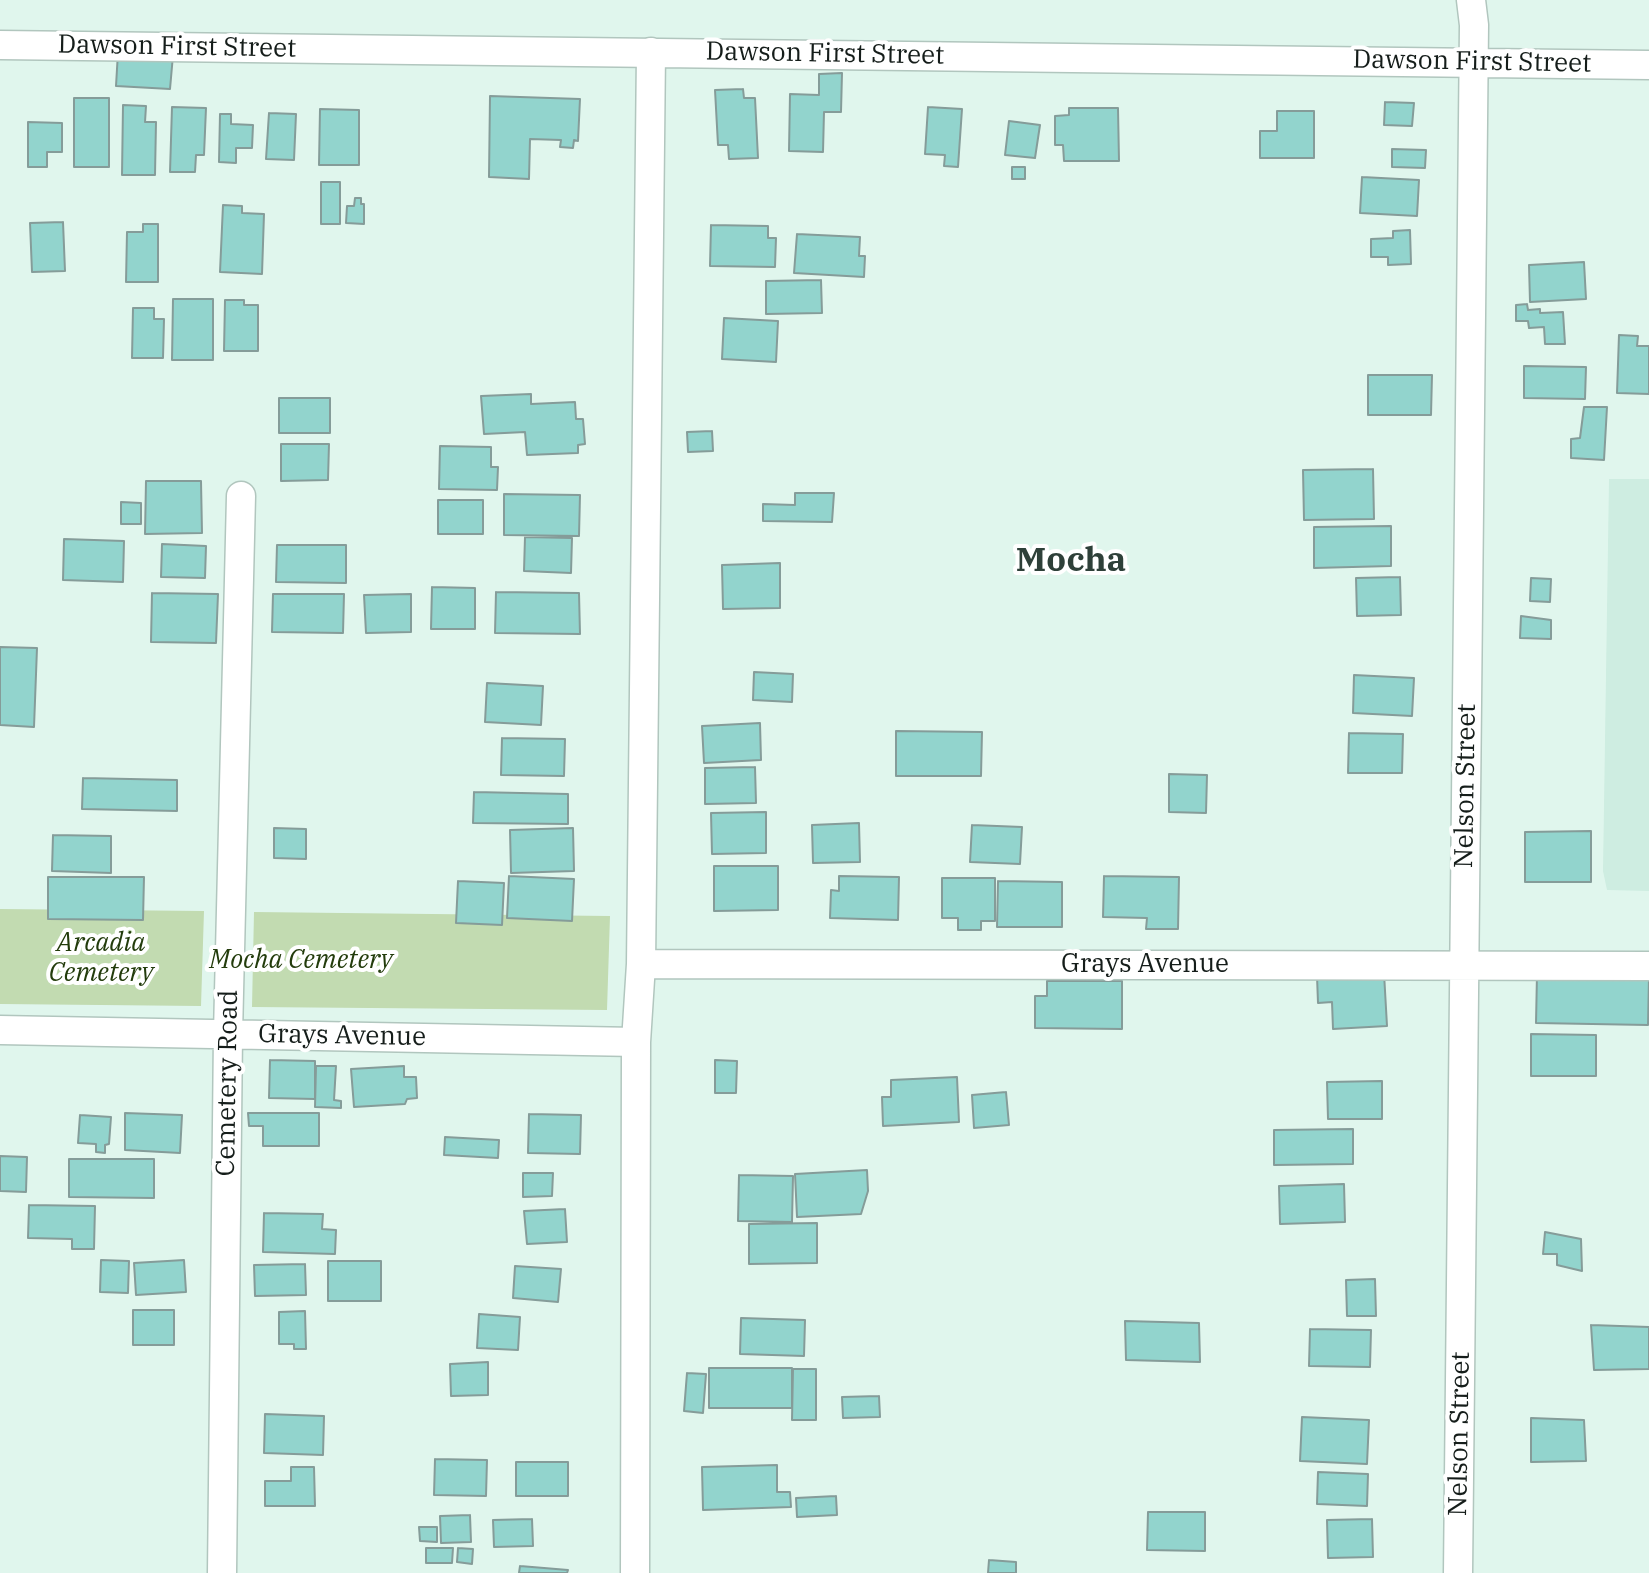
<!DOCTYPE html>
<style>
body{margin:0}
canvas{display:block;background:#e0f6ed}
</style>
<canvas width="1649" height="1573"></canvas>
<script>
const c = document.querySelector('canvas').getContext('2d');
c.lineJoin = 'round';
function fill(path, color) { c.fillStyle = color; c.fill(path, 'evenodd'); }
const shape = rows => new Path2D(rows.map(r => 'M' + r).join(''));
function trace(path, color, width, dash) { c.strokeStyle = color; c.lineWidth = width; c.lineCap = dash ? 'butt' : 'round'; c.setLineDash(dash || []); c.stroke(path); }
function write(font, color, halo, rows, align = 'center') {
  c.font = font + ' "IBM Plex Serif",serif'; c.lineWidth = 8; c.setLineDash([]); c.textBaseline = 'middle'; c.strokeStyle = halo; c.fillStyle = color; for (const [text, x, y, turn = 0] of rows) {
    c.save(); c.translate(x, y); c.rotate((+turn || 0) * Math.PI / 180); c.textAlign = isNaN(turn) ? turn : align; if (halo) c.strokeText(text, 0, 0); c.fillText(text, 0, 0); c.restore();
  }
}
fill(shape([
 [1609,479,1649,479,1649,891,1607,890,1603,871]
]), '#ceede1');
fill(shape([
 [0,909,204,911,201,1006,0,1004],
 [254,912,610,916,607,1010,252,1007]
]), '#c2dbb1');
const building = shape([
 [118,52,173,55,170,89,116,86,118,52],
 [842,73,841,112,824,112,823,152,789,151,790,94,819,95,819,74,842,73],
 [743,89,744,98,755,98,758,158,729,159,728,145,718,145,715,90,743,89],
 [490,96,580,99,578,141,574,140,573,148,560,147,561,140,530,139,529,179,489,177,490,96],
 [74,98,109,98,109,167,74,167,74,98],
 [1385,102,1414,103,1412,126,1384,125,1385,102],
 [123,105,146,106,145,122,156,122,155,175,122,175,123,105],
 [172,107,206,108,204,155,196,155,195,172,170,172,172,107],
 [928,107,962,109,958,167,944,166,945,155,925,154,928,107],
 [1069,108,1118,108,1119,161,1064,161,1063,145,1055,145,1055,116,1069,115,1069,108],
 [320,109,359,110,359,165,319,165,320,109],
 [1277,111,1314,111,1314,158,1260,158,1260,131,1277,131,1277,111],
 [269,113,296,114,294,160,266,159,269,113],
 [220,114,231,114,231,124,253,125,252,148,236,148,236,163,219,162,220,114],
 [1009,121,1040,125,1035,158,1005,155,1009,121],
 [28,122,62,123,62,152,47,152,47,167,28,167,28,122],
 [1392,149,1426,150,1425,168,1392,167,1392,149],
 [1012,167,1025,167,1025,179,1012,179,1012,167],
 [1362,177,1419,180,1417,216,1360,213,1362,177],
 [321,182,340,182,340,224,321,224,321,182],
 [355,198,361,198,361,204,364,204,364,224,346,223,347,206,354,206,355,198],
 [223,205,242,206,242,213,264,214,262,274,220,272,223,205],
 [63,222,65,271,32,272,30,223,63,222],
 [143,224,158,224,158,282,126,282,127,232,143,232,143,224],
 [711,225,768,226,768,238,776,238,775,267,710,266,711,225],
 [1410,230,1411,264,1388,265,1388,257,1371,257,1371,239,1393,238,1393,231,1410,230],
 [797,234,860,237,859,256,865,256,864,277,794,273,797,234],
 [1584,262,1586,299,1530,302,1529,265,1584,262],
 [821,280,822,313,766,314,766,281,821,280],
 [173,299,213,299,213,360,172,360,173,299],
 [225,300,244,300,244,305,258,305,258,351,224,351,225,300],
 [1527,304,1528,310,1540,309,1540,313,1563,312,1565,344,1545,344,1544,327,1529,328,1528,321,1516,321,1516,305,1527,304],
 [133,308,154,308,154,319,164,319,163,358,132,358,133,308],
 [724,318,778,321,776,362,722,359,724,318],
 [1619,335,1638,336,1637,346,1649,346,1649,394,1617,393,1619,335],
 [1524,366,1586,367,1585,399,1524,398,1524,366],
 [1368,375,1432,375,1431,415,1368,415,1368,375],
 [531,394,531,404,575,402,576,419,583,419,585,444,578,445,578,453,527,455,525,432,484,434,481,396,531,394],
 [279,398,330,398,330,433,279,433,279,398],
 [1584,407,1607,407,1604,460,1571,458,1571,439,1580,438,1584,407],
 [712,431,713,451,688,452,687,432,712,431],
 [281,444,329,444,328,480,281,481,281,444],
 [440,446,491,447,491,467,498,467,497,490,439,489,440,446],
 [1373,469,1374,519,1304,520,1303,470,1373,469],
 [146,481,201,481,202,533,145,534,146,481],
 [795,493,834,493,832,522,763,521,763,504,795,505,795,493],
 [504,494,580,495,579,536,504,535,504,494],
 [438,500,483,500,483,534,438,534,438,500],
 [121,502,141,503,141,524,121,524,121,502],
 [1391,526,1391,566,1314,568,1314,527,1391,526],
 [525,537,572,538,571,573,524,571,525,537],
 [64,539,124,541,123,582,63,580,64,539],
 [162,544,206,546,205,578,161,577,162,544],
 [277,545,346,545,346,583,276,582,277,545],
 [780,563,780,608,723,609,722,565,780,563],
 [1400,577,1401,615,1357,616,1356,578,1400,577],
 [1531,578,1551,579,1550,602,1530,601,1531,578],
 [432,587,475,588,475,629,431,629,432,587],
 [496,592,579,593,580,634,495,633,496,592],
 [152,593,218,594,216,643,151,642,152,593],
 [273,594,344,594,343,633,272,632,273,594],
 [411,594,411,632,366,633,364,595,411,594],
 [1521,616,1551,620,1551,639,1520,638,1521,616],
 [0,647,37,648,34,727,0,725,0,647],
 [754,672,793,674,792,702,753,700,754,672],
 [1354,675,1414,678,1412,716,1353,713,1354,675],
 [487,683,543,686,541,725,485,722,487,683],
 [760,723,761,760,704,763,702,726,760,723],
 [896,731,982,732,981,776,896,776,896,731],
 [1349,733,1403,734,1402,773,1348,773,1349,733],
 [502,738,565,739,564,776,501,775,502,738],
 [755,767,756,803,705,804,705,768,755,767],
 [1169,774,1207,775,1206,813,1169,812,1169,774],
 [83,778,177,780,177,811,82,809,83,778],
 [474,792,568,794,568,824,473,823,474,792],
 [766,812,766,853,712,854,711,813,766,812],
 [859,823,860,862,813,863,812,825,859,823],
 [972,825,1022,827,1020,864,970,862,972,825],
 [274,828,306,829,306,859,274,858,274,828],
 [573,828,574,871,511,873,510,830,573,828],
 [1591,831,1591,882,1525,882,1525,832,1591,831],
 [53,835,111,836,111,873,52,871,53,835],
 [714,866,778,866,778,910,714,911,714,866],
 [509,876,574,879,572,921,507,918,509,876],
 [839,876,899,877,898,920,830,918,831,890,839,891,839,876],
 [1104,876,1179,877,1178,929,1146,929,1147,918,1103,917,1104,876],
 [48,877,144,877,143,920,48,919,48,877],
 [942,878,995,878,995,921,981,921,981,930,958,930,958,918,942,918,942,878],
 [458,881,504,883,502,925,456,923,458,881],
 [998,881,1062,882,1062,927,997,927,998,881],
 [1384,973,1387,1026,1333,1029,1332,1002,1318,1003,1317,976,1384,973],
 [1537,974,1649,977,1648,1025,1536,1023,1537,974],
 [1047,981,1122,981,1122,1029,1035,1028,1035,996,1047,996,1047,981],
 [1531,1034,1596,1035,1596,1076,1531,1076,1531,1034],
 [270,1060,315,1061,315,1099,269,1098,270,1060],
 [715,1060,737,1061,736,1093,715,1093,715,1060],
 [316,1066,336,1066,334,1100,341,1101,341,1108,315,1107,316,1066],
 [404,1066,404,1077,416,1077,417,1098,407,1099,405,1104,354,1107,351,1069,404,1066],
 [957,1077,959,1122,883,1126,882,1097,891,1097,891,1080,957,1077],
 [1382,1081,1382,1119,1328,1119,1327,1082,1382,1081],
 [1006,1092,1009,1125,974,1128,972,1095,1006,1092],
 [125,1113,182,1115,180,1153,125,1150,125,1113],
 [248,1113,319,1113,319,1146,263,1146,263,1126,249,1126,248,1113],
 [529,1114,581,1115,580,1154,528,1153,529,1114],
 [80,1115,111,1117,109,1144,105,1145,105,1153,96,1152,96,1144,78,1143,80,1115],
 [1353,1129,1353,1164,1274,1165,1274,1130,1353,1129],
 [445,1137,499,1140,498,1158,444,1155,445,1137],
 [0,1156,27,1157,26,1192,0,1191,0,1156],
 [69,1159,154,1159,154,1198,69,1197,69,1159],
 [867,1170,868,1191,861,1214,797,1217,795,1174,867,1170],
 [523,1173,553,1173,552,1196,523,1197,523,1173],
 [739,1175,793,1176,792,1222,738,1221,739,1175],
 [1344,1184,1345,1222,1280,1224,1279,1186,1344,1184],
 [29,1205,95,1206,94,1249,72,1249,72,1239,28,1238,29,1205],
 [565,1209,567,1242,527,1244,524,1211,565,1209],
 [264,1213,323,1214,322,1229,336,1230,335,1254,263,1252,264,1213],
 [817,1223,817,1263,749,1264,749,1224,817,1223],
 [1545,1232,1581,1239,1582,1271,1557,1265,1557,1254,1543,1254,1545,1232],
 [101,1260,129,1261,128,1293,100,1292,101,1260],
 [184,1260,186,1292,136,1295,134,1263,184,1260],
 [328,1261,381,1261,381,1301,328,1301,328,1261],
 [305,1264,306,1295,255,1296,254,1265,305,1264],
 [515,1266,561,1269,558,1302,513,1298,515,1266],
 [1375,1279,1376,1316,1347,1316,1346,1280,1375,1279],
 [133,1310,174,1310,174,1345,133,1345,133,1310],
 [305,1311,306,1349,294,1349,294,1344,279,1344,279,1312,305,1311],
 [479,1314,520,1317,518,1350,477,1348,479,1314],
 [741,1318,805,1320,804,1356,740,1354,741,1318],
 [1125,1321,1199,1323,1200,1362,1126,1360,1125,1321],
 [1591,1325,1649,1327,1649,1369,1594,1370,1591,1325],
 [1310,1329,1371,1330,1370,1367,1309,1366,1310,1329],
 [488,1362,488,1395,451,1396,450,1364,488,1362],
 [709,1368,792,1368,792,1408,709,1408,709,1368],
 [793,1369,816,1369,816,1420,792,1420,793,1369],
 [687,1373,706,1374,703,1413,684,1411,687,1373],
 [879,1396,880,1417,843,1418,842,1397,879,1396],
 [265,1414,324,1416,323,1455,264,1453,265,1414],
 [1302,1417,1369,1420,1367,1464,1300,1461,1302,1417],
 [1531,1418,1584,1420,1586,1461,1531,1462,1531,1418],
 [435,1459,487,1460,486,1496,434,1495,435,1459],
 [516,1462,568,1462,568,1496,516,1496,516,1462],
 [777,1465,777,1492,790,1492,791,1507,703,1510,702,1467,777,1465],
 [291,1467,314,1467,315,1506,265,1506,265,1481,291,1481,291,1467],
 [1318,1472,1368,1474,1367,1506,1317,1504,1318,1472],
 [836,1496,837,1515,797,1517,796,1498,836,1496],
 [1148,1512,1205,1512,1205,1551,1147,1550,1148,1512],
 [470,1515,471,1542,441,1543,440,1516,470,1515],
 [532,1519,533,1546,494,1547,493,1520,532,1519],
 [1372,1519,1373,1557,1328,1558,1327,1520,1372,1519],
 [419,1527,437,1527,437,1542,420,1541,419,1527],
 [426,1548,453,1548,452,1563,426,1563,426,1548],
 [458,1548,473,1549,472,1564,457,1562,458,1548],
 [989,1560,1016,1562,1016,1573,988,1573,989,1560],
 [520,1566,568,1570,567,1573,519,1573,520,1566]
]);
fill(building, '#92d4cd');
trace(building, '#859c99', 2);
const minor = shape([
 [0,45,1649,65],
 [641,964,1649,966],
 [0,1030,636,1042],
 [222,1573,228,1034,241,496],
 [635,1573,636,1042,641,964,651,52],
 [1458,1573,1474,25,1471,0]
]);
trace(minor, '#b1c6be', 31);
trace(minor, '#fff', 28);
write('26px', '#151d1a', '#fff', [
 ["Dawson First Street",177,47,1],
 ["Dawson First Street",825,54,1],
 ["Dawson First Street",1472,62,1],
 ["Nelson Street",1466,786,-89],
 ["Grays Avenue",1145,964],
 ["Grays Avenue",342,1036,1],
 ["Cemetery Road",228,1083,-89],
 ["Nelson Street",1460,1434,-89]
]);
write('italic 26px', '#233c0c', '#fff', [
 ["Arcadia",101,943],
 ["Cemetery",101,973],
 ["Mocha Cemetery",301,960]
]);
write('bold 34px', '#2e4039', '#fff', [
 ["Mocha",1071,561]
]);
</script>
